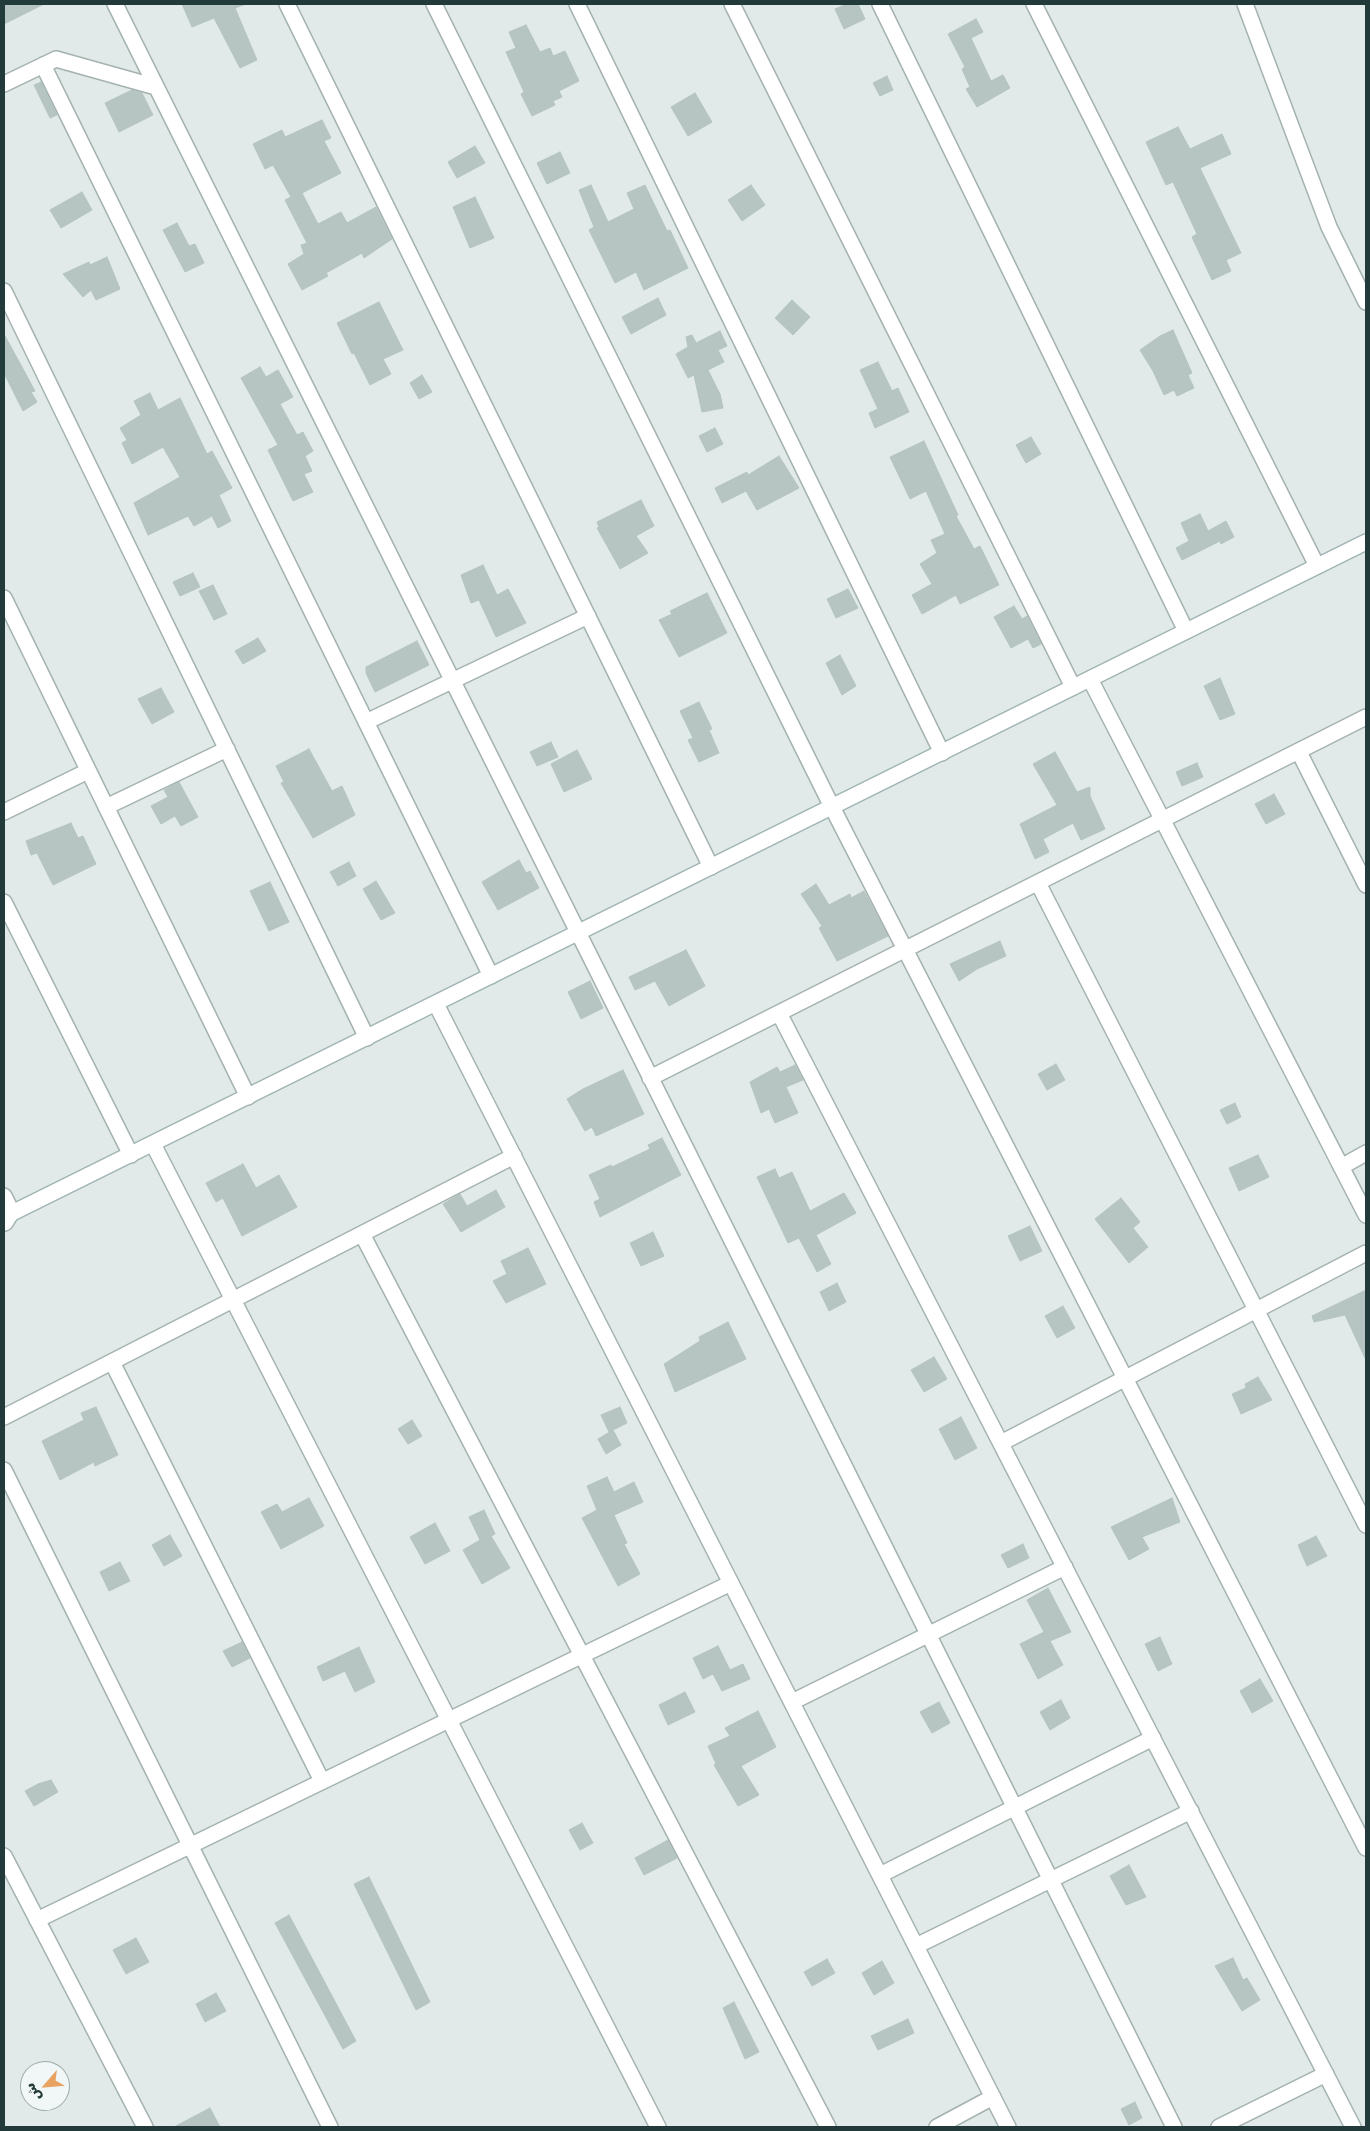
<!DOCTYPE html>
<meta charset="utf-8">
<style>
body{margin:0}
#map{position:relative;width:1370px;height:2131px;overflow:hidden;background:#e1eae8;font-family:"DejaVu Sans",Cairo,sans-serif}
canvas{display:block}
.frame{position:absolute;inset:0;border:5px solid #223a39;pointer-events:none}
.north{position:absolute;left:20px;top:2061px;width:50px;height:50px;box-sizing:border-box;background:#f1f7f6;border:1px solid #9eabaa;border-radius:50%;rotate:243deg;font-size:14px;font-weight:700;line-height:20px;text-align:center;color:#223a39}
.north::after{content:'';display:block;margin:auto;width:18px;height:22px;background:#e9a360;clip-path:polygon(50% 0,100% 100%,50% 72%,0 100%)}
</style>
<div id="map">
<canvas width="1370" height="2131"></canvas>
<div class="frame"></div>
<div class="north">ش</div>
</div>
<script>
const c = document.querySelector('canvas').getContext('2d');
c.lineJoin = 'round';
function fill(path, color) { c.fillStyle = color; c.fill(path, 'evenodd'); }
const shape = rows => new Path2D(rows.map(r => 'M' + r).join(''));
function trace(path, color, width, dash) { c.strokeStyle = color; c.lineWidth = width; c.lineCap = dash ? 'butt' : 'round'; c.setLineDash(dash || []); c.stroke(path); }
const building = shape([
 [4,4,44,4,4,24,4,4],
 [182,4,246,4,235,8,257,60,240,68,214,18,192,27,182,4],
 [847,4,858,4,865,19,844,29,835,9,847,4],
 [976,19,983,32,971,38,991,81,1003,75,1010,88,977,107,966,89,970,87,962,69,965,67,948,34,976,19],
 [526,25,540,52,550,48,553,56,565,51,579,81,559,91,562,97,553,101,555,105,532,116,521,94,524,92,506,52,516,48,509,32,526,25],
 [887,76,893,90,880,96,873,83,887,76],
 [41,82,57,115,50,118,34,85,41,82],
 [132,90,142,93,153,115,119,132,105,103,132,90],
 [695,93,712,122,688,136,671,107,695,93],
 [322,120,331,138,324,141,341,173,302,193,318,224,341,212,347,223,376,207,392,239,364,258,362,253,326,273,328,276,302,290,288,264,304,254,301,245,307,243,285,200,291,197,273,165,265,169,253,144,282,130,285,137,322,120],
 [1178,127,1190,149,1222,134,1231,154,1200,168,1241,253,1226,260,1231,271,1212,280,1192,237,1197,234,1173,182,1166,185,1146,142,1178,127],
 [475,146,485,163,457,178,448,162,475,146],
 [560,152,570,173,547,184,537,163,560,152],
 [591,185,608,222,634,209,627,193,645,185,667,231,670,230,688,268,644,290,636,272,615,283,589,230,594,227,579,190,591,185],
 [751,185,765,205,742,221,728,200,751,185],
 [82,192,92,210,61,228,50,210,82,192],
 [475,197,494,238,470,248,453,207,475,197],
 [177,223,189,246,195,244,204,263,185,272,163,230,177,223],
 [107,257,120,289,96,300,91,290,83,297,63,274,89,262,90,265,107,257],
 [658,298,666,315,631,334,622,317,658,298],
 [792,300,810,317,793,335,775,318,792,300],
 [379,302,403,350,383,359,391,374,370,385,354,353,352,354,337,323,379,302],
 [1173,330,1192,373,1188,375,1194,388,1177,396,1174,390,1164,395,1153,371,1140,350,1160,336,1173,330],
 [720,331,727,346,718,350,724,362,708,370,720,394,723,408,702,412,694,375,688,378,676,354,688,347,686,337,692,335,696,343,720,331],
 [4,334,35,391,31,392,37,402,23,411,4,373,4,334],
 [878,362,892,391,898,388,909,412,875,428,869,413,878,409,860,370,878,362],
 [260,367,266,377,278,370,293,397,280,404,297,435,303,432,313,451,305,456,312,471,304,474,313,492,293,501,268,450,278,445,241,378,260,367],
 [422,375,432,392,419,399,410,383,422,375],
 [150,393,158,410,180,398,207,454,212,451,232,488,219,495,231,521,218,528,212,516,194,526,188,516,148,535,134,503,180,477,163,447,132,464,122,443,127,440,120,428,141,415,134,401,150,393],
 [715,428,723,444,707,452,699,436,715,428],
 [1031,437,1041,454,1026,463,1016,445,1031,437],
 [924,441,958,515,956,516,974,549,980,546,999,585,960,604,956,595,922,614,912,595,932,584,920,564,937,553,931,540,945,534,926,491,910,499,890,457,924,441],
 [779,456,799,488,757,510,746,491,722,503,715,488,747,472,748,475,779,456],
 [641,500,654,526,636,536,648,553,620,569,597,528,599,527,597,522,641,500],
 [1200,514,1208,531,1226,521,1234,537,1221,544,1220,541,1182,560,1176,548,1189,541,1181,523,1200,514],
 [483,565,497,595,508,589,526,623,496,637,479,600,471,603,461,575,483,565],
 [193,573,200,587,180,596,173,582,193,573],
 [213,585,227,614,214,620,199,591,213,585],
 [848,589,858,608,836,618,827,599,848,589],
 [707,593,727,633,679,657,659,620,672,614,670,611,707,593],
 [1014,606,1022,619,1027,616,1041,644,1033,648,1028,639,1011,648,994,617,1014,606],
 [258,638,266,651,243,664,235,651,258,638],
 [417,641,429,665,375,692,366,673,366,667,417,641],
 [840,655,856,686,842,695,826,663,840,655],
 [1220,678,1235,714,1220,720,1204,686,1220,678],
 [161,688,174,712,152,724,138,699,161,688],
 [699,702,712,729,709,730,719,753,699,762,688,740,693,738,680,711,699,702],
 [551,742,558,757,537,766,530,752,551,742],
 [309,749,332,791,342,786,355,815,313,838,281,783,284,782,276,766,309,749],
 [577,750,592,779,564,792,551,764,577,750],
 [1055,752,1077,792,1090,787,1090,796,1105,829,1081,840,1073,823,1043,839,1049,852,1035,859,1020,824,1057,805,1033,764,1055,752],
 [1197,763,1203,777,1182,786,1176,772,1197,763],
 [179,782,198,817,181,826,175,816,161,824,151,806,168,797,164,790,179,782],
 [1274,794,1285,814,1266,824,1255,804,1274,794],
 [71,823,78,838,83,836,96,864,53,885,37,853,31,855,26,841,71,823],
 [519,860,526,873,530,871,539,888,498,910,482,882,519,860],
 [349,862,356,876,338,886,330,872,349,862],
 [376,881,395,913,381,920,363,889,376,881],
 [270,882,289,922,269,931,250,891,270,882],
 [816,884,829,905,850,894,851,898,864,891,888,936,837,961,819,928,822,926,801,894,816,884],
 [1000,941,1006,956,977,969,959,981,950,964,1000,941],
 [686,950,705,986,669,1006,655,981,635,990,629,977,686,950],
 [590,981,603,1008,581,1019,568,992,590,981],
 [1056,1064,1065,1080,1047,1090,1038,1074,1056,1064],
 [795,1065,803,1080,786,1087,798,1113,775,1123,769,1109,761,1113,750,1082,777,1067,780,1072,795,1065],
 [623,1070,644,1114,596,1136,592,1127,585,1131,567,1099,583,1089,623,1070],
 [1235,1103,1241,1117,1227,1124,1220,1110,1235,1103],
 [662,1138,681,1175,600,1217,594,1202,600,1199,589,1175,611,1165,612,1167,650,1149,648,1145,662,1138],
 [1258,1155,1269,1177,1239,1191,1229,1168,1258,1155],
 [243,1164,256,1188,279,1175,297,1207,242,1236,223,1198,216,1202,206,1183,243,1164],
 [775,1169,779,1178,792,1172,810,1211,844,1193,856,1213,816,1235,831,1264,817,1272,799,1238,788,1243,757,1177,775,1169],
 [496,1190,505,1207,461,1232,443,1204,460,1194,467,1206,496,1190],
 [1121,1198,1140,1222,1133,1228,1148,1247,1129,1263,1095,1219,1121,1198],
 [1030,1226,1042,1251,1020,1261,1008,1236,1030,1226],
 [653,1232,664,1256,641,1266,630,1243,653,1232],
 [528,1248,546,1284,506,1303,493,1281,507,1274,501,1261,528,1248],
 [837,1283,846,1302,829,1311,820,1292,837,1283],
 [1366,1290,1366,1360,1345,1315,1314,1322,1312,1316,1366,1290],
 [1063,1306,1075,1328,1057,1338,1045,1316,1063,1306],
 [728,1322,746,1359,675,1392,664,1364,700,1341,699,1337,728,1322],
 [934,1357,947,1379,924,1392,911,1370,934,1357],
 [1258,1377,1272,1400,1241,1414,1232,1394,1246,1388,1245,1384,1258,1377],
 [96,1407,118,1455,95,1466,94,1462,60,1480,42,1441,84,1420,81,1413,96,1407],
 [620,1407,627,1423,609,1432,601,1415,620,1407],
 [961,1417,977,1448,955,1460,939,1429,961,1417],
 [412,1420,422,1436,408,1444,398,1429,412,1420],
 [613,1430,621,1445,606,1454,598,1439,613,1430],
 [607,1477,614,1492,634,1482,643,1502,614,1515,627,1543,624,1544,640,1574,618,1586,582,1518,597,1510,587,1486,607,1477],
 [309,1498,324,1526,281,1549,261,1512,277,1504,282,1512,309,1498],
 [1172,1498,1180,1522,1142,1537,1149,1549,1129,1560,1111,1527,1172,1498],
 [484,1510,495,1534,491,1536,510,1568,482,1584,463,1550,480,1540,469,1517,484,1510],
 [435,1523,450,1551,425,1564,410,1537,435,1523],
 [170,1535,182,1556,164,1566,152,1545,170,1535],
 [1316,1536,1327,1556,1307,1566,1298,1545,1316,1536],
 [1023,1544,1029,1558,1008,1568,1001,1555,1023,1544],
 [120,1562,130,1581,109,1591,100,1572,120,1562],
 [1048,1588,1071,1632,1050,1641,1063,1665,1038,1679,1020,1644,1044,1632,1027,1600,1048,1588],
 [1160,1637,1172,1664,1158,1671,1145,1644,1160,1637],
 [242,1642,250,1658,232,1667,223,1651,242,1642],
 [718,1646,730,1670,743,1664,750,1679,722,1691,713,1674,703,1679,693,1658,718,1646],
 [359,1647,375,1682,355,1692,345,1671,323,1681,317,1667,359,1647],
 [1260,1679,1273,1701,1252,1713,1240,1691,1260,1679],
 [685,1692,695,1712,668,1725,659,1705,685,1692],
 [1061,1700,1070,1718,1050,1730,1040,1712,1061,1700],
 [939,1702,950,1723,932,1733,920,1712,939,1702],
 [758,1711,776,1747,741,1766,759,1795,738,1806,714,1765,716,1764,708,1746,730,1736,725,1728,758,1711],
 [51,1780,58,1792,34,1806,25,1791,38,1784,51,1780],
 [582,1823,593,1843,580,1850,569,1830,582,1823],
 [668,1840,677,1858,644,1875,635,1858,668,1840],
 [1129,1865,1146,1897,1126,1905,1110,1876,1129,1865],
 [369,1877,430,2002,416,2010,354,1884,369,1877],
 [289,1915,356,2041,343,2049,275,1923,289,1915],
 [136,1938,149,1962,126,1974,113,1950,136,1938],
 [1233,1958,1243,1980,1247,1978,1260,2000,1242,2011,1215,1966,1233,1958],
 [827,1959,835,1973,812,1986,804,1972,827,1959],
 [882,1961,894,1983,874,1995,862,1973,882,1961],
 [216,1993,226,2011,205,2022,196,2004,216,1993],
 [734,2002,759,2052,745,2059,723,2008,734,2002],
 [908,2019,914,2033,878,2050,871,2036,908,2019],
 [1135,2102,1142,2118,1129,2125,1121,2109,1135,2102],
 [210,2108,220,2127,174,2127,210,2108]
]);
fill(building, '#b6c5c2');
trace(building, '#b3c4c1', 1);
const street = shape([
 [115,4,1174,2127],
 [287,4,711,867],
 [434,4,832,807,1366,1848],
 [577,4,942,753],
 [732,4,1073,687],
 [880,4,1186,631],
 [1034,4,1317,566],
 [1245,4,1329,227,1366,302],
 [43,65,491,976],
 [4,84,56,59,156,87],
 [4,291,367,1038],
 [4,598,248,1097],
 [1090,679,1366,1215],
 [366,722,588,616],
 [1299,752,1366,885],
 [106,807,227,749],
 [4,812,88,771],
 [1038,883,1366,1525],
 [4,902,131,1155],
 [436,1004,1008,2127],
 [779,1013,1353,2127],
 [650,1078,1366,717],
 [153,1144,658,2127],
 [1341,1167,1366,1153],
 [4,1196,12,1212,5,1223],
 [362,1234,828,2127],
 [112,1362,322,1781],
 [4,1417,514,1156],
 [1001,1443,1366,1253],
 [4,1470,330,2127],
 [792,1702,1065,1567],
 [4,1856,145,2127],
 [880,1875,1153,1738],
 [37,1920,731,1583],
 [916,1946,1191,1811],
 [937,2127,993,2097],
 [1219,2127,1326,2074]
]);
const secondary = shape([
 [4,1217,1366,542]
]);
trace(street, '#a4b2b0', 18);
trace(secondary, '#a0b5b3', 18);
trace(street, '#fff', 15);
trace(secondary, '#fff', 15);
</script>
